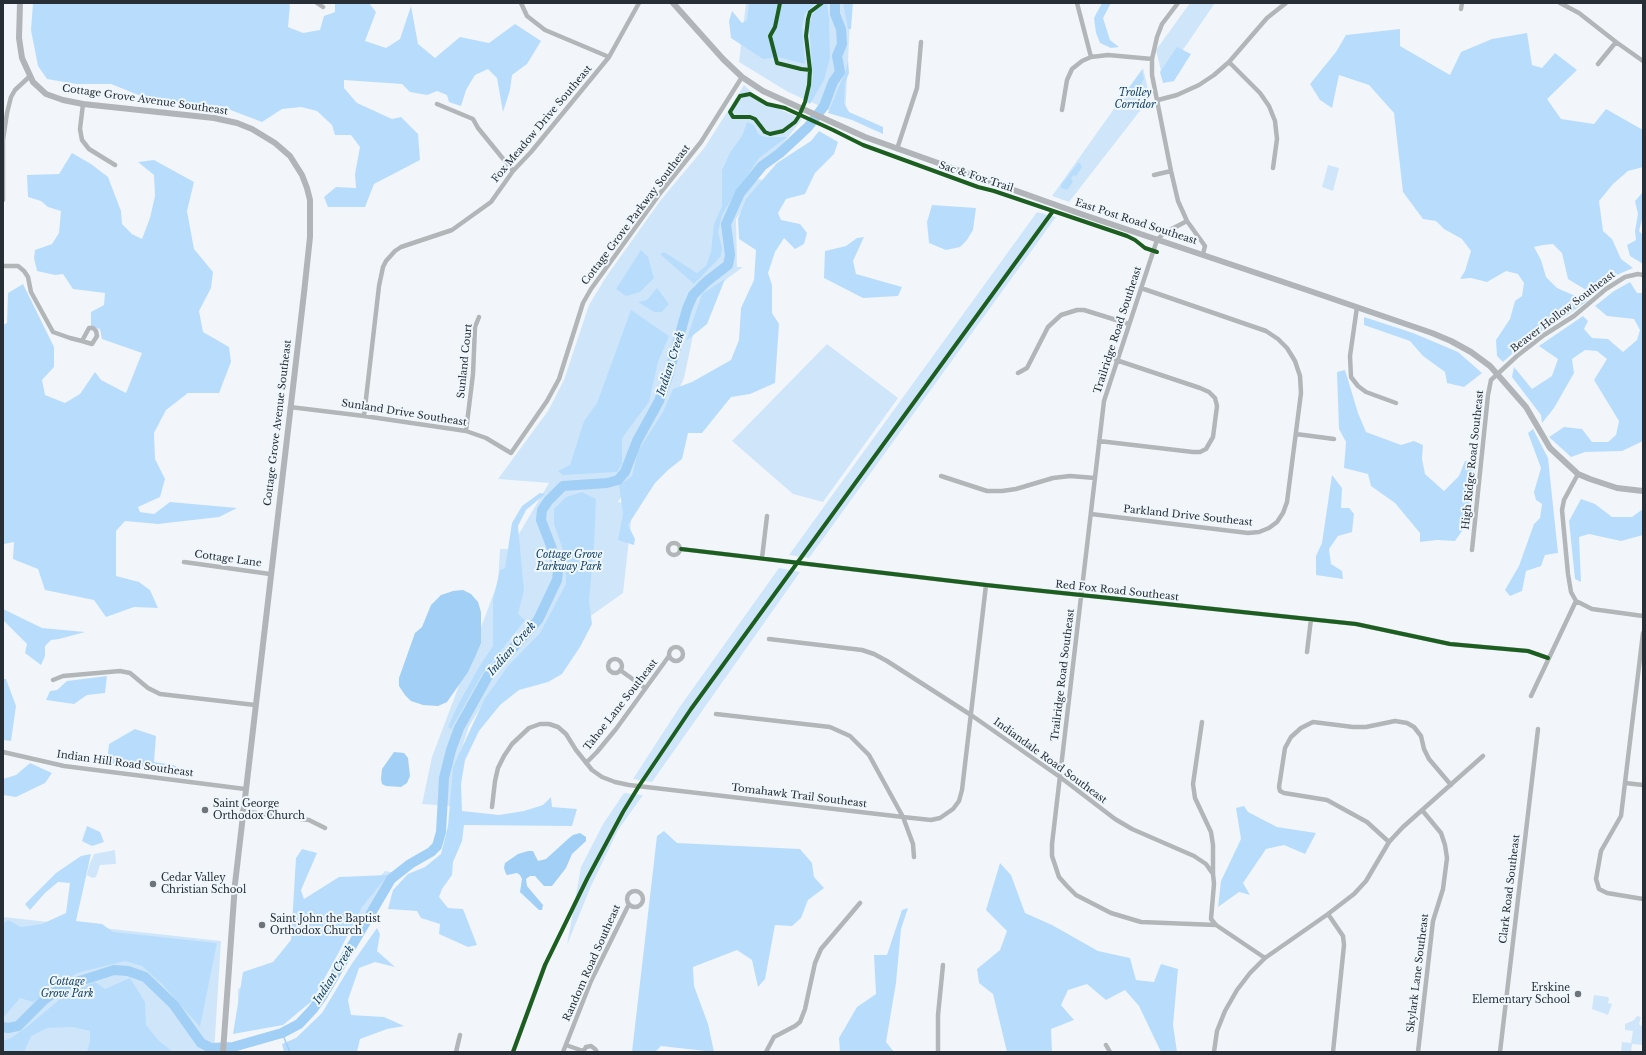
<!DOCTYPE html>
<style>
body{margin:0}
#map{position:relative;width:1646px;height:1055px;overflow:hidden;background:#f2f6fa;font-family:"Libre Baskerville",serif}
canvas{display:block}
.frame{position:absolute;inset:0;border:4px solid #272e35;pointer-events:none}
</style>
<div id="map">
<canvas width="1646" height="1055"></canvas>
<div class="frame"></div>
</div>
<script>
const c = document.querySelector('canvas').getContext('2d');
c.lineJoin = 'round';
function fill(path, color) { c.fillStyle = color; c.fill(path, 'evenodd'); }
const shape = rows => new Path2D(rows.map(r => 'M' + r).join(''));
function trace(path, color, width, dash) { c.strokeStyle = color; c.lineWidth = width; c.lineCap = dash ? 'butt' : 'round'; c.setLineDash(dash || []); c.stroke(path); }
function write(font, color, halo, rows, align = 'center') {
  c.font = font + ' "Libre Baskerville",serif'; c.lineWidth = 4; c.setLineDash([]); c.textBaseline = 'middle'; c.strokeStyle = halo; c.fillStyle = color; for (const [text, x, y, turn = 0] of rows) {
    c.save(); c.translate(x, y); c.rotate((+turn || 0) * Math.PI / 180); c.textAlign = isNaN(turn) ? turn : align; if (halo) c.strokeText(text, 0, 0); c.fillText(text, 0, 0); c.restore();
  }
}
fill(shape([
 [746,3,851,3,845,117,788,92,739,62],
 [1190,3,1215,3,1163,79,1156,50],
 [1143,68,1150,98,1069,202,1052,196],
 [744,85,761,101,802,119,756,179,763,180,736,219,737,267,743,267,701,298,684,378,650,452,618,502,633,504,623,593,495,684,469,726,455,769,450,806,422,804,432,757,498,582,500,549,510,549,549,483,498,479,548,411,564,380,589,305,606,277,660,201,705,147],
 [1328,165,1339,168,1333,191,1322,187],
 [1037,212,1056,217,809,558,789,555],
 [827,344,898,398,823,502,793,494,732,441],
 [779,568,800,572,652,782,633,779,679,708],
 [624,793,643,795,618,830,591,886,567,945,581,867,603,824],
 [115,850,116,864,100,865,96,877,92,878,87,875,89,866,94,854],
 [385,871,402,874,329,952,238,1003,238,989,320,946],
 [3,917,221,941,214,1052,3,1052],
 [1594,995,1608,997,1609,999,1608,1003,1612,1004,1608,1015,1592,1009],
 [1637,1016,1641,1017,1639,1024,1643,1027,1643,1045,1632,1044,1631,1052,1621,1052,1622,1042,1631,1043,1633,1031,1625,1030,1625,1024,1634,1020]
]), '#cfe6fa');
fill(shape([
 [33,3,288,3,290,5,288,27,303,33,320,30,324,16,335,12,335,3,369,3,376,12,365,41,386,48,400,39,411,6,418,44,435,58,460,37,489,43,515,24,541,41,527,64,512,75,510,90,503,112,497,78,488,69,475,75,466,90,461,106,449,102,447,95,437,91,427,95,410,92,402,84,344,80,344,88,357,103,392,119,401,117,418,134,420,160,374,184,365,207,328,207,324,197,336,187,356,188,355,174,360,147,351,135,335,135,332,125,317,111,301,107,282,109,262,122,220,106,146,98,111,84,76,84,47,79,38,66,31,30],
 [749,3,816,3,805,13,802,27,805,64,778,57,763,59,731,38,729,21,732,11,742,23,747,20],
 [825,3,827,3,829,19,830,58,824,80,810,104,807,102,813,77,809,26,812,15,816,10],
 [843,3,853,3,851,29,848,29],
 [1102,3,1111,3,1103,18,1110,40,1119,47,1111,48,1100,43,1096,33,1094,18],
 [1400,29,1400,46,1450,75,1461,52,1492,39,1527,33,1532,65,1542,68,1555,53,1577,70,1547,99,1561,119,1594,124,1606,109,1643,130,1643,167,1628,171,1613,184,1599,201,1603,231,1612,239,1621,259,1633,268,1619,274,1591,293,1568,279,1562,253,1553,244,1543,245,1534,247,1541,260,1546,277,1557,288,1587,301,1562,319,1530,338,1503,362,1497,356,1496,340,1510,319,1515,301,1522,296,1524,283,1518,274,1506,271,1487,282,1471,278,1460,279,1465,271,1471,251,1462,239,1444,229,1436,221,1423,219,1403,192,1394,113,1369,85,1339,75,1332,108,1320,100,1310,84,1336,52,1346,35],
 [1177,47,1191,54,1174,81,1163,83,1160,72],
 [848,60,849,73,845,83,844,103,849,112,883,127,883,134,852,120,828,113,846,70],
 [1142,70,1144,79,1134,94,1122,97],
 [747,122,754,125,758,134,766,137,787,137,759,158,731,200,722,215,718,232,722,248,721,256,694,284,660,254,664,252,697,273,706,266,711,252,714,224,722,206,722,170,731,151,742,136],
 [819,131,838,142,834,154,815,173,805,194,786,199,778,213,781,220,800,224,807,233,804,244,795,249,784,238,775,252,768,273,772,285,772,313,779,324,775,383,750,394,731,397,702,433,688,433,682,459,668,470,655,483,628,525,635,539,634,545,618,540,623,514,619,485,632,476,638,451,663,412,673,389,692,382,731,360,739,340,741,308,754,280,756,250,739,239,738,219,746,199,777,163,811,141],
 [72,153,91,164,108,177,121,211,122,224,132,234,142,239,150,218,155,196,154,175,138,162,154,160,194,182,187,211,194,249,213,272,211,288,199,311,203,332,229,347,231,362,219,393,188,393,166,410,154,433,155,459,165,479,160,497,138,507,140,512,154,514,170,502,237,508,219,517,158,524,125,521,116,531,116,576,139,582,150,590,158,608,134,607,106,617,94,600,45,590,38,569,13,559,14,542,4,544,3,545,3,325,7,323,8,293,23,284,54,347,54,367,42,380,45,395,65,403,80,394,95,372,101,380,126,393,142,353,102,339,100,329,91,327,91,312,104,305,105,293,73,289,63,274,55,275,37,271,34,258,35,250,52,244,59,233,61,211,48,207,41,201,28,197,27,175,59,174],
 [1078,163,1080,163,1082,167,1076,176,1073,175,1071,179,1073,182,1067,190,1061,188,1061,185],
 [1643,192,1643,216,1639,231,1643,235,1643,264,1630,256,1627,245,1636,240,1635,231,1638,214,1635,201],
 [932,205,976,208,973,230,967,240,960,247,946,250,929,243,927,222],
 [864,237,853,261,856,274,902,287,898,296,863,298,824,278,825,251,846,246,857,238],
 [641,250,648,257,654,278,640,292,626,296,616,289],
 [725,279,707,324,686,341,702,294],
 [1630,282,1637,293,1643,293,1643,441,1622,451,1585,452,1571,457,1549,437,1564,427,1582,429,1592,442,1608,442,1616,435,1619,421,1594,380,1607,359,1597,351,1585,350,1572,359,1574,373,1554,408,1542,423,1541,415,1512,377,1514,367,1532,389,1552,376,1558,359,1539,346,1583,316,1588,321,1584,329,1592,338,1608,339,1623,352,1637,340,1640,330,1634,319,1607,316,1595,306,1614,291],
 [657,288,669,304,662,312,654,312,638,302,647,300],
 [631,310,669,336,658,362,649,402,622,438,622,464,617,472,563,475,558,471,570,465,584,421,597,403],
 [1364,317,1413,333,1458,352,1482,373,1464,387,1447,383,1445,372,1423,356,1410,341,1364,325],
 [1345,370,1358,413,1366,432,1401,445,1414,441,1423,445,1422,459,1425,474,1444,491,1459,476,1465,461,1477,462,1469,521,1455,541,1437,540,1420,542,1420,533,1395,503,1371,486,1368,474,1344,468,1346,442,1339,429,1337,372],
 [1533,429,1548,458,1558,553,1545,555,1541,566,1526,571,1522,591,1510,596,1505,590,1519,566,1534,524,1540,518,1542,504,1536,500,1534,492,1541,468,1528,433],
 [1332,475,1342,488,1341,508,1349,508,1354,514,1352,532,1338,536,1329,549,1331,564,1342,571,1343,579,1316,575,1316,556,1322,543],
 [582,492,596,499,594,546,589,601,592,624,580,647,562,674,548,682,519,690,500,705,479,731,465,760,461,784,462,811,499,815,524,811,543,805,551,797,552,807,577,809,572,826,464,825,462,841,453,862,452,875,442,889,439,897,448,908,463,909,477,945,468,947,439,934,440,924,421,918,417,911,388,909,393,890,408,874,425,867,441,854,448,826,453,767,485,698,508,666,540,633,566,584,565,556,554,524,554,509,566,497],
 [540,493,545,494,526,510,518,526,524,590,518,614,525,620,481,676,451,729,448,727,458,705,479,667,493,646,493,600,500,570,505,568,512,523,522,506],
 [1581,499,1595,504,1612,517,1632,517,1643,509,1643,535,1621,541,1589,534,1579,537,1581,582,1575,579,1569,521],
 [3,609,42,628,85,632,59,639,51,640,45,646,45,656,41,665,25,653,27,644,3,620],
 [107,676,105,693,87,695,74,704,46,700,50,691,57,690,67,681],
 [3,679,6,679,16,706,11,741,3,740],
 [135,729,156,736,154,762,173,765,191,774,107,763,109,744],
 [30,763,52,773,45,783,16,797,3,795,3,779,16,775],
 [1244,806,1248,812,1277,827,1316,833,1305,854,1284,845,1266,849,1243,883,1250,895,1239,892,1218,907,1221,881,1241,839,1236,808],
 [87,826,100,832,104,842,92,846,82,841],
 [664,831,677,843,800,849,812,863,814,877,824,888,808,900,801,918,792,926,775,925,765,979,758,987,752,960,737,950,693,967,694,986,708,1024,714,1052,661,1046,655,1052,632,1052,657,836],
 [302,849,317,853,301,890,304,899,339,877,388,875,362,907,339,952,312,1001,283,1025,233,1034,243,972,273,962,291,940,296,858],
 [91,854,76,921,102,924,113,932,217,943,200,1027,162,984,142,966,125,961,77,973,33,1002,20,998,3,1018,3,924,8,920,21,927,42,924,66,913,70,883,58,882,45,893,30,910,25,904,56,873,81,856],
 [1000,863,1011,875,1025,913,1052,925,1098,951,1130,958,1136,980,1154,982,1161,964,1178,969,1173,1025,1177,1052,1161,1052,1139,1006,1125,990,1106,1000,1087,984,1068,990,1061,1005,1074,1020,1051,1029,1052,1052,1007,1052,993,994,979,983,977,969,1000,950,1007,931,986,910],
 [908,908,901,929,896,983,886,1042,894,1052,840,1052,839,1038,857,1007,876,994,874,955,887,955,902,910],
 [377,928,380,934,377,951,395,967,375,962,359,968,348,1000,351,1015,384,1017,404,1026,387,1029,360,1039,357,1052,284,1052,282,1044,296,1038,322,1013,351,965],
 [130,978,145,1002,146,1025,159,1041,173,1052,87,1052,90,1041,90,1031,73,1027,47,1028,31,1036,24,1052,3,1052,3,1041,11,1038,28,1026,66,994,95,982,105,989]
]), '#b8ddfc');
fill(shape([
 [463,590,471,594,478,602,481,612,481,643,475,657,468,672,447,702,438,706,423,705,411,701,405,695,399,686,399,678,415,633,422,627,431,605,441,595,453,591],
 [394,752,404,753,408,758,410,776,407,783,401,787,386,786,382,784,381,779,382,769],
 [580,833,586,837,586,841,572,854,566,868,552,886,544,886,535,876,530,876,526,879,527,886,543,905,542,910,539,910,520,892,522,879,520,875,517,873,507,875,506,874,504,868,505,863,518,854,528,851,533,851,538,861,546,859,568,839,573,835]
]), '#a2cff6');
trace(shape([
 [282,1033,290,1052]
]), '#a2cff6', 1.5);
trace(shape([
 [3,1027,8,1028,18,1026,44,1000,64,986,114,970,128,971,145,977,174,1005,201,1043,211,1048,233,1047,282,1033,299,1024,313,1009,323,995,391,879,410,864,431,852,437,846,441,832,444,778,451,750,459,728,488,676,538,620,557,580,558,571,551,546,541,520,542,510,548,501,563,486,607,483,618,480,625,472,637,441,659,401,668,376,687,309,693,295,706,282,728,265,730,255,726,224,740,193,762,166,780,153,808,127,824,106,833,82,840,72,837,56,842,44,841,29,835,14,835,3]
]), '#a2cff6', 10);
trace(shape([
 [317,3,323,7],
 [521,3,527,16,545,30,609,57],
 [1077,3,1091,57],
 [1178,3,1162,24,1157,37,1152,59,1152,75,1171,171,1178,201,1187,221,1205,246,1203,254],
 [1560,3,1579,13,1616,42,1643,61],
 [1461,9,1462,3],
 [1229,62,1260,93,1269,106,1275,121,1277,139,1273,168],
 [1598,64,1616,42],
 [1158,100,1177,95,1199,85,1214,75,1229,62,1267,18,1286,3],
 [83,104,80,129,82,140,89,149,115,165],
 [437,104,473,119,478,128,513,171],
 [1062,110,1067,80,1072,69,1082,61,1091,57,1108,55,1152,59],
 [897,149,917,88,921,42],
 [1154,175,1171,171],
 [3,200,3,140,7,113,11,97,15,90,29,77],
 [1187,221,1164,233,1157,240,1104,401,1052,844,1052,856,1059,877,1067,886,1076,895,1111,913,1141,922,1216,925],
 [3,266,18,266,24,271,28,277,31,292,53,332,70,338,82,341,92,344,97,336,96,331,93,328,89,328,82,341],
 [1357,307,1350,356,1351,377,1358,386,1366,392,1396,403],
 [1018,373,1027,368,1048,327,1061,315,1077,310,1084,310,1129,324],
 [290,407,364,416,466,431,486,438,511,453,547,401,559,379,583,303,591,289,661,192,701,142,742,77],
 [364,416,379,286,383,267,386,261,395,251,401,247,452,230,491,202,513,171,531,152,609,57,639,3],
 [466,431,473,374,475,327,479,317],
 [1296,434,1334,439],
 [1099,441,1193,452,1200,452,1206,449,1213,437,1217,406,1215,398,1209,392,1200,388,1116,360],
 [941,476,987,491,1002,491,1016,489,1053,478,1070,476,1095,478],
 [1091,514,1248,533,1259,532,1269,528,1277,522,1283,513,1287,502,1301,393,1300,376,1295,361,1287,348,1278,339,1266,331,1141,288],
 '668 549a6 6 0 1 1 12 0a6 6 0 1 1-12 0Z',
 [681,549,986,585,1356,624,1450,644,1528,651,1548,658],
 [1472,550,1488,395,1491,380,1517,356,1544,335,1574,316,1606,289,1625,277,1638,274,1643,275],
 [762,558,767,516],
 [184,562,270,574],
 [1576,601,1571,592,1568,574,1562,510,1564,500,1578,474],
 [1576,601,1592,609,1643,616],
 [1643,633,1621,816,1601,851,1596,879,1599,889,1607,893,1643,899],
 [769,639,862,650,874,654,887,661,971,715,1060,777,1115,819,1132,829,1194,856,1206,864,1213,874,1214,884,1211,919,1216,925,1265,958],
 '669 654a7 7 0 1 1 14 0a7 7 0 1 1-14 0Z',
 [1307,652,1311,619],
 '608 666a7 7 0 1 1 14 0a7 7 0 1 1-14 0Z',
 [620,670,645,688],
 [53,680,63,676,120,671,130,673,148,688,160,694,255,705],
 [1531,696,1576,601],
 [716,714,830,727,850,736,869,755,903,817,913,844,914,857],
 [1202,722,1193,784,1195,798,1211,832,1213,845,1213,874],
 [3,752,64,766,245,789],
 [586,763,597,752,616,729,669,656],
 [1625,783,1643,785],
 [492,807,495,781,498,768,504,756,512,744,529,728,540,724,549,724,558,727,566,734,576,750,592,770,602,777,615,782,629,785,903,817,931,820,940,818,953,809,959,801,962,790,986,585],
 [242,811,309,820,325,828],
 [1389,842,1367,822,1327,800,1284,793,1280,791,1279,787,1285,748,1291,737,1301,728,1313,722,1353,727,1366,727,1395,721,1407,723,1414,727,1421,736,1424,749,1429,759,1451,785],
 '627 899a8 8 0 1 1 16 0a8 8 0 1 1-16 0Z',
 [1328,914,1343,936,1344,945,1333,1052],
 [566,1045,583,1051],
 [1106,1045,1110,1052],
 [456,1052,460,1035],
 [513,1052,545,965],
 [563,1052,591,981,629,904],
 [583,1052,586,1047,591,1046,595,1049,597,1052],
 [766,1052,774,1037,795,1026,800,1022,805,1009,815,963,821,949,860,903],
 [938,1052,938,1015,943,965],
 [1214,1052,1217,1031,1225,1011,1237,990,1250,973,1265,958,1328,914,1354,894,1366,881,1389,842,1403,827,1483,756],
 [1418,1052,1433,921,1443,889,1447,858,1445,845,1441,833,1422,810],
 [1500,1052,1538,729]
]), '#b3b6b9', 4.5);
trace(shape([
 [20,3,19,38,22,58,33,82,46,94,63,100,83,104,214,118,237,123,252,129,275,143,290,156,302,175,307,188,310,200,310,237,304,293,235,884,223,1052],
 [673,3,723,59,742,77,763,91,865,137,1084,215,1307,290,1432,333,1451,341,1471,352,1490,366,1498,375,1526,407,1550,448,1578,474,1590,479,1617,488,1643,491]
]), '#b1b5b9', 6);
trace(shape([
 [780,3,775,27,770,36,777,63,801,69,810,70],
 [822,3,810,12,808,19,806,36,810,70,809,85,805,102,799,116,795,122,783,131,770,134,765,132,755,119,750,117,733,117,730,112,740,96,750,94,767,104,785,108,787,109,833,130,863,145,978,187,994,191,1127,236,1135,240,1145,248,1157,252],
 [681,549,986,585,1356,624,1450,644,1528,651,1548,658],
 [513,1052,545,965,587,879,623,812,639,786,691,709,1053,211]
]), '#1b5e20', 4);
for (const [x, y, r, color] of [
 [205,810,4,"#6e747a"],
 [153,884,4,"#6e747a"],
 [262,925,4,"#6e747a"],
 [1578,994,4,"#6e747a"]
]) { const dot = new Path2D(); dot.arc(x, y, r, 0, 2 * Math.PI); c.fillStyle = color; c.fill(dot); trace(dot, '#eff7fd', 1.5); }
write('italic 10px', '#0c3c5f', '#eff7fd', [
 ["Trolley",1135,93],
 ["Corridor",1135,105],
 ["Cottage Grove",569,555],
 ["Parkway Park",569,567],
 ["Cottage",67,982],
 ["Grove Park",67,994]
]);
write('10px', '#272e35', '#eff7fd', [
 ["Cottage Grove Avenue Southeast",145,100,8],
 ["Fox Meadow Drive Southeast",542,124,-50],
 ["Sac & Fox Trail",976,177,18],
 ["Cottage Grove Parkway Southeast",636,215,-53],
 ["East Post Road Southeast",1136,222,18],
 ["Beaver Hollow Southeast",1563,312,-37],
 ["Trailridge Road Southeast",1118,330,-72],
 ["Sunland Court",465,361,-84],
 ["Sunland Drive Southeast",404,413,9],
 ["Cottage Grove Avenue Southeast",278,423,-83],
 ["High Ridge Road Southeast",1473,460,-84],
 ["Parkland Drive Southeast",1188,516,6],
 ["Cottage Lane",228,559,8],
 ["Red Fox Road Southeast",1117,591,6],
 ["Trailridge Road Southeast",1063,675,-83],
 ["Tahoe Lane Southeast",621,705,-52],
 ["Indiandale Road Southeast",1050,761,36],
 ["Indian Hill Road Southeast",125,764,8],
 ["Tomahawk Trail Southeast",799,796,7],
 ["Clark Road Southeast",1510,889,-83],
 ["Random Road Southeast",592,963,-66],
 ["Skylark Lane Southeast",1418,973,-83]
]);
write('10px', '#272e35', '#eff7fd', [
 ["Saint George",213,804],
 ["Orthodox Church",213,816],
 ["Cedar Valley",161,878],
 ["Christian School",161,890],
 ["Saint John the Baptist",270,919],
 ["Orthodox Church",270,931],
 ["Erskine",1570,988,"right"],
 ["Elementary School",1570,1000,"right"]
], 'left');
write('italic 11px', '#0a3b5e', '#eff7fd', [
 ["Indian Creek",671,364,-72],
 ["Indian Creek",512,649,-49],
 ["Indian Creek",334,975,-58]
]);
</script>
